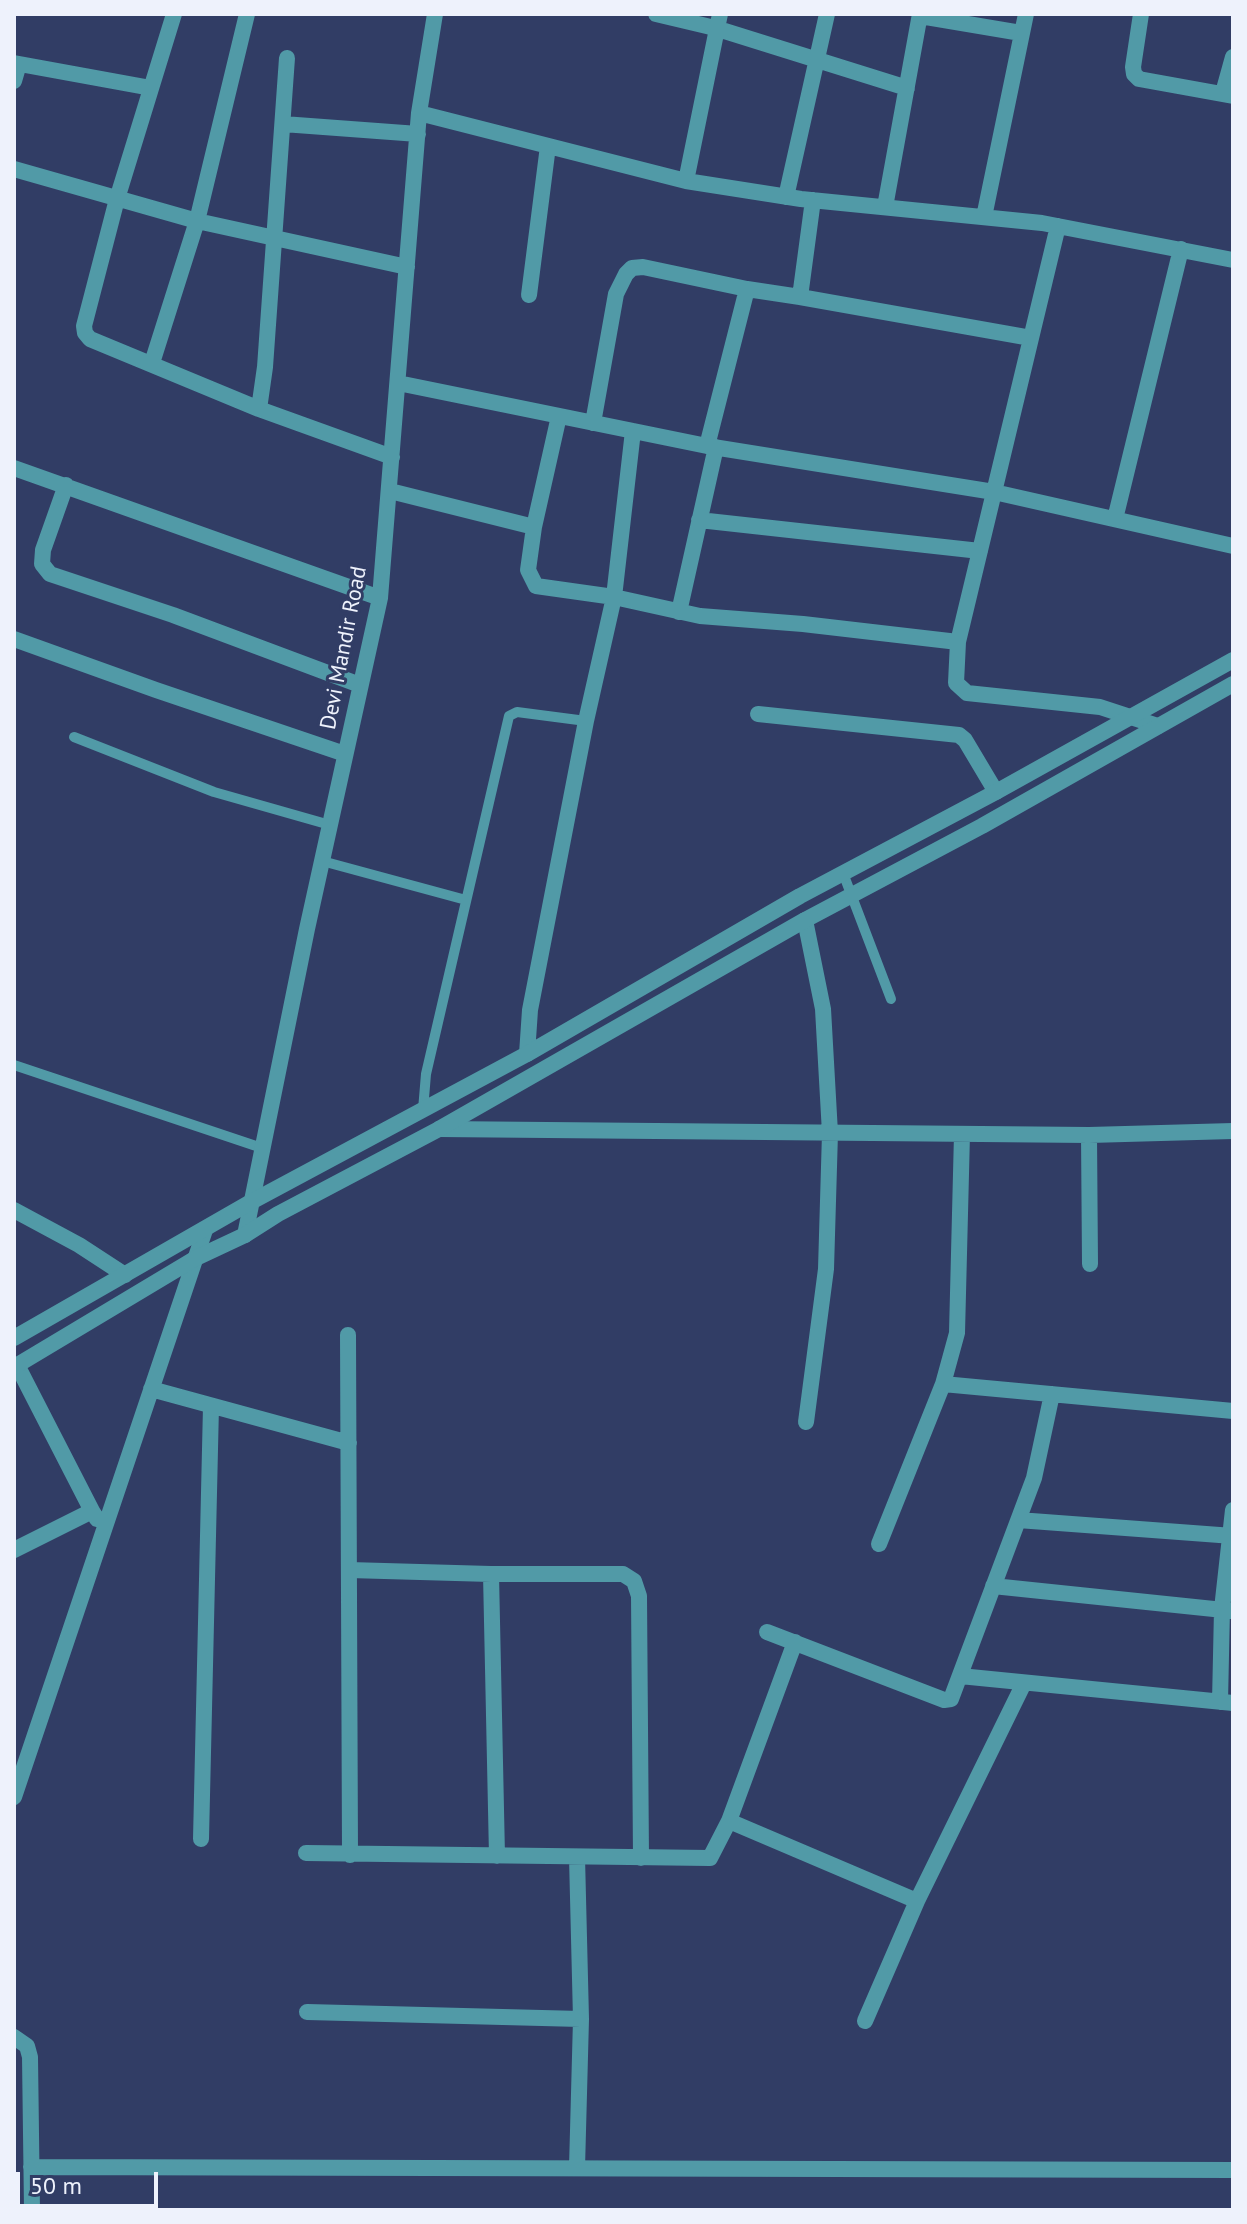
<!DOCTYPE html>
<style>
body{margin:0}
#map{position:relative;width:1247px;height:2224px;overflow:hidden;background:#313d65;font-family:"PT Sans",sans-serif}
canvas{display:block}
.frame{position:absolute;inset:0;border:16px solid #eef2fc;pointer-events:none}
.scale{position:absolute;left:16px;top:2172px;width:142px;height:36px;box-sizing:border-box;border:4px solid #eef2fc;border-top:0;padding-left:10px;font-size:24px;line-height:28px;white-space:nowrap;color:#eef2fc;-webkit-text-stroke:6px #313d65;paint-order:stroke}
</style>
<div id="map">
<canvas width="1247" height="2224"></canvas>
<div class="frame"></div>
<div class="scale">50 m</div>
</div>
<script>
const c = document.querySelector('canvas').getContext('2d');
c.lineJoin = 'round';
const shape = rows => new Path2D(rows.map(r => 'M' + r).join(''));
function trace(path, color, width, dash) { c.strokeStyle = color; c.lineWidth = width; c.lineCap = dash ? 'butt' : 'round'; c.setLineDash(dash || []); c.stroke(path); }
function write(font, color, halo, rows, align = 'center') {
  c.font = font + ' "PT Sans",sans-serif'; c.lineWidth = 6; c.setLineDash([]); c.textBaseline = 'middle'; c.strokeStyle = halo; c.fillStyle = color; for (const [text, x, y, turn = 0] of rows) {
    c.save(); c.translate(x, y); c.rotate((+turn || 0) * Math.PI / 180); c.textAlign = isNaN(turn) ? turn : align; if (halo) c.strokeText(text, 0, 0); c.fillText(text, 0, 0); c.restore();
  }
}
trace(shape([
 [74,737,214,792,330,825],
 [322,861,466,900],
 [843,873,891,999],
 [14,1065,262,1148],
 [423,1110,426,1074,509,716,517,712,586,721]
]), '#519aa7', 10);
trace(shape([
 [174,14,117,199,84,326,85,333,90,339,259,409,392,457],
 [656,14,715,28,907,88],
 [1141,14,1133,67,1134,74,1139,79,1233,96],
 [920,16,1021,33],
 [14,63,151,88],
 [14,81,19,64],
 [1223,93,1233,57],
 [419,113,686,181,801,199,1042,223,1233,260],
 [283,124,418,134],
 [14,169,197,221,407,267],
 [686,181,720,14],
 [786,197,827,14],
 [885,207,920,14],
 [984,217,1026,14],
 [1058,226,958,642,956,683,967,693,1100,707,1158,726],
 [529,295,548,146],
 [800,297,1031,338],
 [152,363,197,221,247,14],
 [398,383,707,446,994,492,1233,546],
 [259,409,265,367,287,58],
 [559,416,534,527,528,570,536,586,614,597,700,616,803,624,958,642],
 [593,423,616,294,626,274,632,268,643,267,747,289],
 [707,446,747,289,800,297,813,200],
 [14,468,380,598],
 [66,485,43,550,42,564,50,574,173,615,360,685],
 [390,491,534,527],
 [1115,519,1181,249],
 [699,520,980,551],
 [679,612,716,447],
 [14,639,156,690,345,754],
 [758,714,959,735,965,740,996,792],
 [805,920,823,1009,830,1133,826,1269,806,1422],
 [527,1054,530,1010,586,721,614,597,633,431],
 [439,1129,1089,1135,1233,1131],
 [1089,1135,1090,1264],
 [14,1210,79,1245,125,1275],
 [245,1235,307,929,380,598,419,113,435,14],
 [348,1335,350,1855],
 [17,1365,92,1511],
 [943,1384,1233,1411],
 [151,1389,349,1443],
 [1018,1520,1233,1536],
 [879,1544,943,1384,957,1333,962,1134],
 [14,1550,92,1511,97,1519],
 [349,1570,491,1574,623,1574,634,1581,639,1596,641,1858],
 [491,1574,497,1856],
 [993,1586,1233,1611],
 [767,1632,944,1700,951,1699,1034,1478,1052,1394],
 [960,1676,1233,1703],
 [1220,1702,1222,1609,1233,1510],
 [14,1797,205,1230],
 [729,1821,917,1901],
 [201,1839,211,1406],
 [306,1853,710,1858,729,1821,795,1642],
 [577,1857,581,2019,577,2168],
 [307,2012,581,2019],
 [865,2021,917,1901,1024,1683],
 [14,2037,27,2046,30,2057,32,2210],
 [31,2167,1233,2170]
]), '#519aa7', 16);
trace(shape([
 [14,1338,251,1202,527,1054,800,896,996,792,1233,660],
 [14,1367,196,1258,245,1235,278,1214,439,1129,805,920,982,826,1233,684]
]), '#519aa7', 16);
write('22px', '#eef2fc', '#313d65', [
 ["Devi Mandir Road",344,648,-79]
]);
</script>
